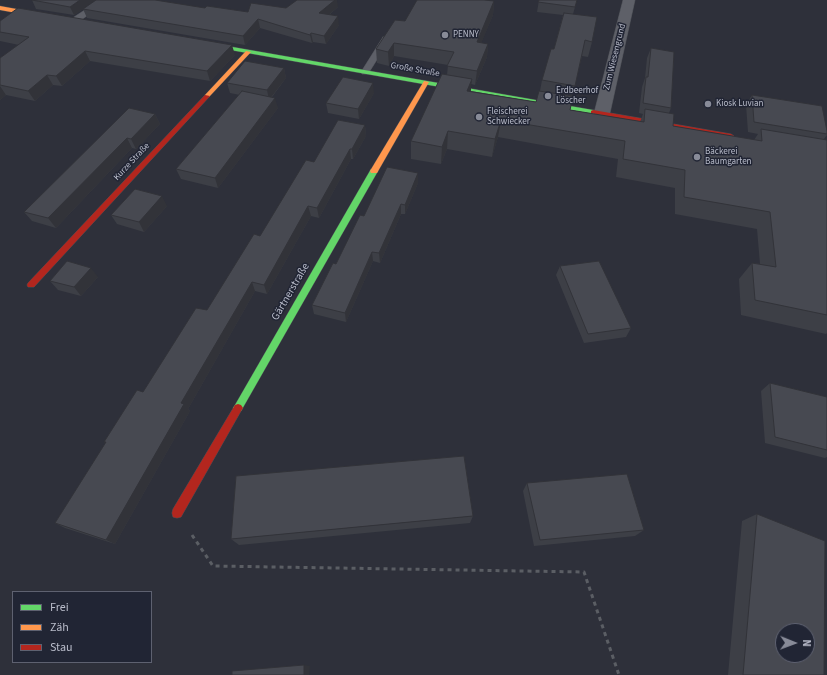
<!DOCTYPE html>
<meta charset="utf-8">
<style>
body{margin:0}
#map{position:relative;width:827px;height:675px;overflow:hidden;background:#2e303a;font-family:"Source Sans 3",sans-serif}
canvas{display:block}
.legend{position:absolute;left:12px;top:591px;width:140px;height:72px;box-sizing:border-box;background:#212534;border:1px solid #5e6170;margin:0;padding:5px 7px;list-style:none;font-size:12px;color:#b9bcca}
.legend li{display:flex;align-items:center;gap:8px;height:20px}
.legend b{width:20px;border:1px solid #5e6170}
.north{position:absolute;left:775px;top:623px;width:40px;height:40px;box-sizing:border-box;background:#212534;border:1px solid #5e6170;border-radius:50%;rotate:91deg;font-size:11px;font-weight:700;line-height:16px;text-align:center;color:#b9bcca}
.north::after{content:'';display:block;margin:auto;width:14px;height:18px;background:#888b98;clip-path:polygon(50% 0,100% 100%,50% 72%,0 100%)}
</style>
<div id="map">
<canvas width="827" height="675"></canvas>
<ul class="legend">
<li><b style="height:5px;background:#63d668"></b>Frei</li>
<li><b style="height:5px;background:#ff974d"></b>Zäh</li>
<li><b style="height:5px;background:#b3261e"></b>Stau</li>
</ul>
<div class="north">N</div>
</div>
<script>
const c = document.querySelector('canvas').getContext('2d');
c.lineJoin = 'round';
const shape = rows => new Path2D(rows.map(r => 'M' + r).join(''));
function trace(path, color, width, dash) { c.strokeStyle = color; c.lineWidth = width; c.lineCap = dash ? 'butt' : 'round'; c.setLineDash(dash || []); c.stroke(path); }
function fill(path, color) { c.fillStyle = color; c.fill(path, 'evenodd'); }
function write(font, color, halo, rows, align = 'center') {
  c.font = font + ' "Source Sans 3",sans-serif'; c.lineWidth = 3; c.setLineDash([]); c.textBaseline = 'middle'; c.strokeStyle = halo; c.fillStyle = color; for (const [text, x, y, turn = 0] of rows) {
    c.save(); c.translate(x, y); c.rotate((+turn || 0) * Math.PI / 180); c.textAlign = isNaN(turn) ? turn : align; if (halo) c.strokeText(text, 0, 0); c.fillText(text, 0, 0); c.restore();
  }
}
const lane = shape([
 [100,0,109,0,77,23,71,23,71,19,100,0],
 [383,37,389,37,390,39,368,74,362,74,361,72,383,37]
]);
const street = shape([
 [623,0,635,0,610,113,608,116,602,118,596,116,594,113,623,0]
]);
const fast = shape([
 [204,42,593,110,596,112,593,114,202,45,201,44,204,42],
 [371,169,377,169,378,171,241,411,238,412,235,411,233,408,235,405,371,169]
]);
const slow = shape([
 [0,6,44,14,47,16,44,18,0,10,0,6],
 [246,51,251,52,209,97,205,97,205,95,246,51],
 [424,81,429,82,377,173,371,173,370,171,424,81]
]);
const jam = shape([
 [205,95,210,96,34,287,28,287,27,285,28,283,205,95],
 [593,110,731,134,734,136,731,138,591,113,591,111,593,110],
 [238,404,241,405,243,408,241,411,181,517,177,518,173,517,172,513,173,509,235,405,238,404]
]);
trace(lane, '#4a4c53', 1);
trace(street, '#4a4c53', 1);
trace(fast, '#4a4c53', 1);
trace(slow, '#4a4c53', 1);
trace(jam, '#4a4c53', 1);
trace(shape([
 [192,535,213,566,584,572,619,675]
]), '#5b5e64', 3, [4, 4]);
fill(lane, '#5e6068');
fill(street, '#5e6068');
fill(fast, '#63d668');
fill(slow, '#ff974d');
fill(jam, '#b3261e');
fill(shape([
 [32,0,205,8,248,12,286,8,338,7,329,15,339,25,326,44,313,42,312,43,260,28,245,45,87,18,83,9,74,15,36,9],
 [539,0,577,0,573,14,592,42,588,57,582,56,572,96,570,110,640,122,643,114,639,113,642,87,645,78,647,58,651,48,671,108,669,113,673,126,754,140,758,134,748,132,746,105,752,95,827,131,827,135,823,140,827,140,827,333,826,334,741,315,739,279,752,263,760,264,757,229,675,214,675,188,616,177,618,159,498,137,492,157,447,149,441,164,411,159,411,141,447,75,448,65,394,56,389,66,377,63,376,49,405,21,494,1,493,15,481,43,488,44,487,57,475,85,471,84,471,91,536,102,540,91,542,80,554,49,563,15,537,12],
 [0,21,235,55,210,81,90,61,62,86,53,85,35,101,6,95,0,100,0,58,19,45,0,41],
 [284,68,286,78,272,97,278,108,218,188,181,179,176,169,240,95,230,93,227,83],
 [374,93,359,119,328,113,326,103],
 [155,114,160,124,136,149,132,148,56,228,32,221,24,212],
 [365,125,366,136,353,159,351,159,319,218,311,216,267,294,255,291,188,409,190,411,115,544,65,528,55,523,106,443,104,442,207,310,314,162],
 [418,183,405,214,401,214,380,263,373,261,346,322,314,314,312,305,364,216],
 [167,206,144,232,117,224,111,215],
 [560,266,631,328,626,337,584,343,556,275],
 [98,277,81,296,58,290,50,281],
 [770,383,827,397,827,457,825,458,765,443,761,391],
 [527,483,644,530,635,536,534,546,523,491],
 [757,514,824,675,728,675,742,521],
 [473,516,470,523,239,545,231,539]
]), '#3d3f46');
fill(shape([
 [80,0,97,0,74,15,70,7],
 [335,0,337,0,338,7,320,22,319,13],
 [494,1,493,15,476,56,477,42],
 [338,16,339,25,326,44,324,36],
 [258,19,260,28,245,45,243,36],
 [311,33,313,42,312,43,310,35],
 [394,43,394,56,389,66,388,52],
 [488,44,487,57,475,85,477,71],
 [232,45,235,55,210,81,207,71],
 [85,51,90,61,62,86,56,76],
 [284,68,286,78,269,100,267,90],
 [47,75,53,85,35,101,28,91],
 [472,79,470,97,467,91],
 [373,83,374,93,359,119,358,109],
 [0,86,6,95,0,100],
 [275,98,278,108,218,188,215,178],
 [155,114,160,124,136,149,131,139],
 [501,120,498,137,492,157,495,139],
 [365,125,366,136,353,159,352,149],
 [448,131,447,149,441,164,442,147],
 [127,138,132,148,56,228,48,218],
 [350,149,351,159,319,218,317,208],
 [418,173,418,183,405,214,405,205],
 [162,196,167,206,144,232,139,222],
 [401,204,401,214,380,263,379,253],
 [308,206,311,216,267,294,264,285],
 [372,252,373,261,346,322,345,313],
 [91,268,98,277,81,296,74,287],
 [252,282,255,291,188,409,190,411,115,544,106,540,181,403],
 [304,665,310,666,309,675,304,675]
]), '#323339');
const building = shape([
 [32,0,80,0,70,7,32,0],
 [96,0,155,0,205,8,207,6,248,12,251,3,286,8,297,0,335,0,319,13,338,16,324,36,311,33,310,35,258,19,243,36,83,9,96,0],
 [417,0,484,0,494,1,477,42,488,44,477,71,447,66,454,52,394,43,388,52,376,49,395,20,405,21,417,0],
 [539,0,577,0,575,7,538,2,539,0],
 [18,8,232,45,207,71,85,51,56,76,47,75,28,91,0,85,0,58,29,37,0,32,0,21,18,8],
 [564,13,597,17,592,42,585,40,575,86,542,80,551,49,554,49,564,13],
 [651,48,674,52,671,108,643,103,646,77,648,77,651,48],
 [245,61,284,68,267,90,227,83,245,61],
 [442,74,472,79,467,91,536,102,539,91,573,96,570,110,644,122,645,109,674,114,673,126,762,141,761,129,827,140,827,315,755,300,752,263,776,267,770,212,684,197,685,170,623,159,625,141,501,120,495,139,448,131,442,147,411,141,442,74],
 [343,77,373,83,358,109,326,103,343,77],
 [242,91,275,98,215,178,176,169,242,91],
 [752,95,822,106,827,131,827,134,754,122,752,95],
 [129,108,155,114,131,139,127,138,48,218,24,212,129,108],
 [338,120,365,125,352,149,350,149,317,208,308,206,264,285,252,282,181,403,184,404,106,540,55,523,106,442,104,442,137,390,143,392,196,308,207,310,254,234,260,236,306,160,314,162,338,120],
 [387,167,418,173,405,205,401,204,379,253,372,252,345,313,312,305,333,263,336,264,360,215,364,216,387,167],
 [135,189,162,196,139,222,111,215,135,189],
 [67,261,91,268,74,287,50,281,67,261],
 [599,261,631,328,588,334,560,266,599,261],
 [770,383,827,397,827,450,775,437,770,383],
 [464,456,473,516,231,539,236,476,464,456],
 [627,474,644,530,540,540,527,483,627,474],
 [757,514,825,541,824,675,743,675,757,514],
 [783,631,807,631,807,655,783,655,783,631],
 [304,665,304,675,232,675,232,671,304,665]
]);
fill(building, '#474951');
trace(building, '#323339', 1);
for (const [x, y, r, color] of [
 [445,35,4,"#888b98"],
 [548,96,4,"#888b98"],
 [708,104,4,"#888b98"],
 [479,117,4,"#888b98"],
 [697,157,4,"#888b98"]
]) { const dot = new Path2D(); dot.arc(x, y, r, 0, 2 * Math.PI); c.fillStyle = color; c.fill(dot); trace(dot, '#212534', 1.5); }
write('9px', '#b9bcca', '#212534', [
 ["PENNY",453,35],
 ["Erdbeerhof",556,91],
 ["Löscher",556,101],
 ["Kiosk Luvian",716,104],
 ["Fleischerei",487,112],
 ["Schwiecker",487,122],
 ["Bäckerei",705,152],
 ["Baumgarten",705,162]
], 'left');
write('9px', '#b9bcca', '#212534', [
 ["Zum Wiesengrund",615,57,-76],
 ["Große Straße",415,70,10],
 ["Kurze Straße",132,162,-47]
]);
write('11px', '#b9bcca', '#212534', [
 ["Gärtnerstraße",291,292,-60]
]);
</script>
